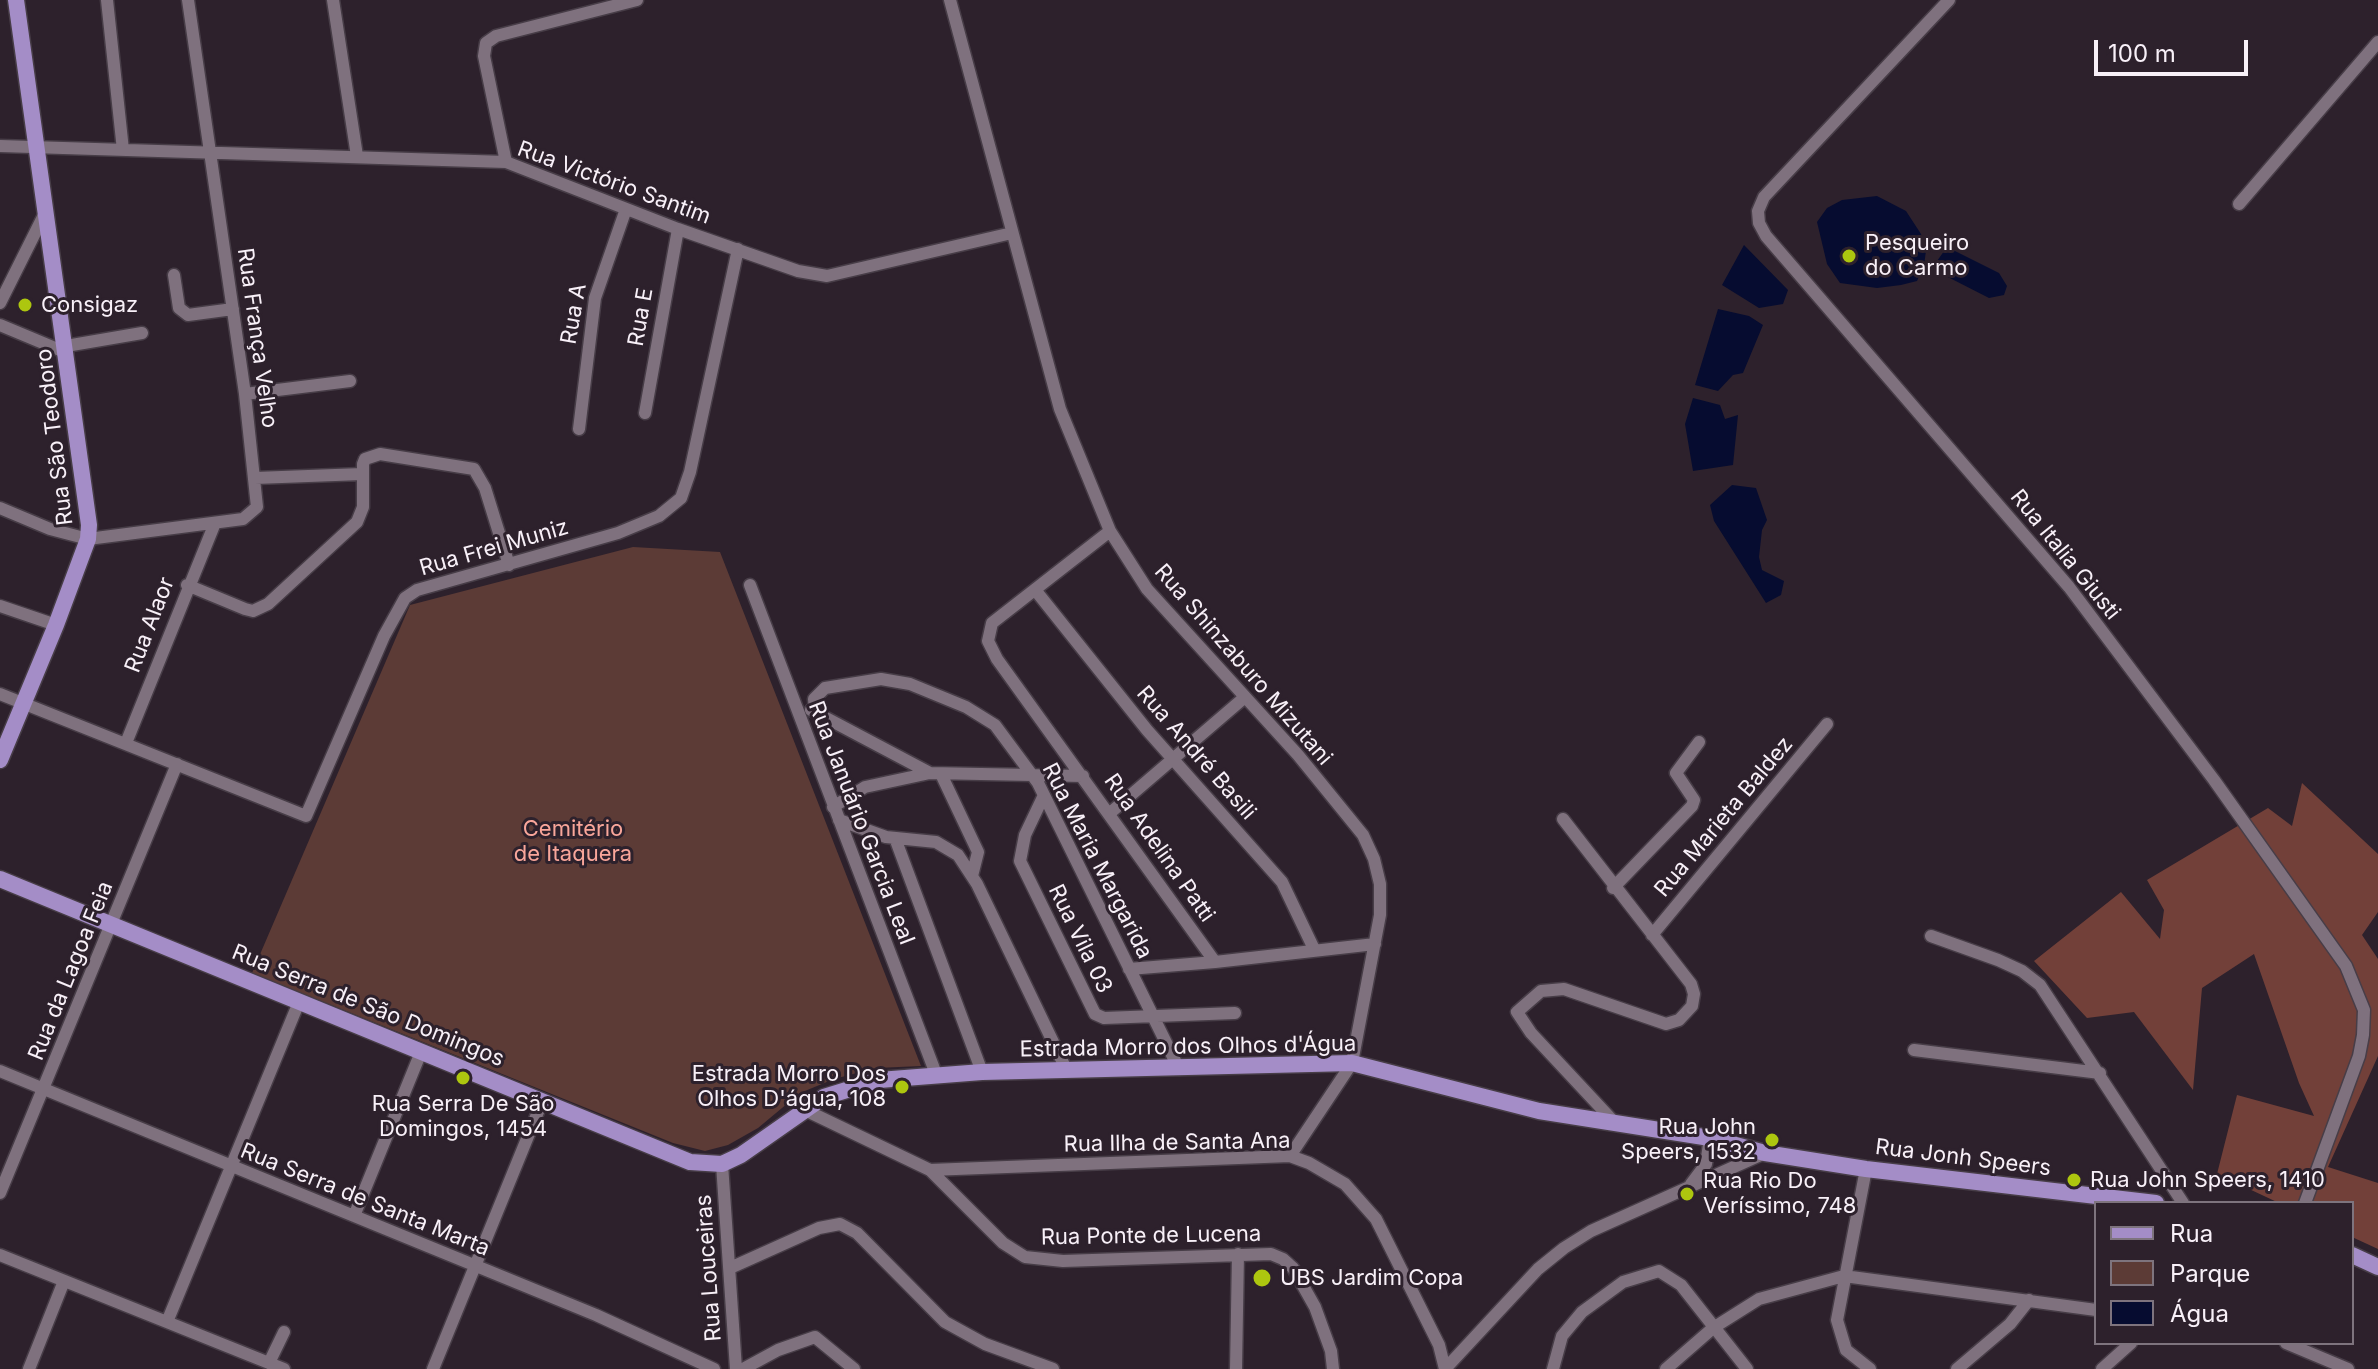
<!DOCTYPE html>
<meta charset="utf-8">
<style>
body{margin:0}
#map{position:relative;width:2378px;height:1369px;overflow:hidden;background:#2d212c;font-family:Inter,sans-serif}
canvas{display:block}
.legend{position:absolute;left:2094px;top:1201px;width:260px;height:144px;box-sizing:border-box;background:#2d212c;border:2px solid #7e747e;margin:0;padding:10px 14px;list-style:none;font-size:24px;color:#f8f0f8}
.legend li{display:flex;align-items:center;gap:16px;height:40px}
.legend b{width:40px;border:2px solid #7e747e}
.scale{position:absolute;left:2094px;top:40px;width:154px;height:36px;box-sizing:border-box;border:4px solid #f8f0f8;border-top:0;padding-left:10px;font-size:24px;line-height:28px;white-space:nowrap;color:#f8f0f8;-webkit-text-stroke:6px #2d212c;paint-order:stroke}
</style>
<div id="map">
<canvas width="2378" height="1369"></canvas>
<ul class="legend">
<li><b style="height:10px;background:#a48dc7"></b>Rua</li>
<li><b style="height:22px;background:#5c3b36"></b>Parque</li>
<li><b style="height:22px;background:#060c30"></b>Água</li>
</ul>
<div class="scale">100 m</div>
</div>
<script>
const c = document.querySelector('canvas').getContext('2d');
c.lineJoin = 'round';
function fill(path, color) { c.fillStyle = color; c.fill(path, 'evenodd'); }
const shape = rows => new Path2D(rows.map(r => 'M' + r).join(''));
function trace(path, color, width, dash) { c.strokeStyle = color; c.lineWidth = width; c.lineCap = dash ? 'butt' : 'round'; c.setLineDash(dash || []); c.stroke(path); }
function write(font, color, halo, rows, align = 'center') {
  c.font = font + ' Inter,sans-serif'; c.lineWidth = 6; c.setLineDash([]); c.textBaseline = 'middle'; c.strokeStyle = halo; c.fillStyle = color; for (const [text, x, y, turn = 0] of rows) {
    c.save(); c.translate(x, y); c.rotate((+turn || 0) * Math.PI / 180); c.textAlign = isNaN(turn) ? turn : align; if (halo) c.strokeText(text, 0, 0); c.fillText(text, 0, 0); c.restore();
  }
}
fill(shape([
 [633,547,720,552,921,1066,876,1068,834,1079,800,1093,758,1128,728,1145,705,1151,673,1143,252,973,410,605]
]), '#5c3b36');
fill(shape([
 [2302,783,2378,854,2378,912,2362,935,2378,959,2378,1056,2328,1167,2378,1183,2378,1249,2352,1237,2352,1203,2279,1203,2217,1174,2237,1095,2314,1116,2299,1083,2254,954,2202,988,2193,1090,2134,1012,2087,1018,2034,961,2121,892,2160,939,2164,910,2147,880,2268,808,2292,826]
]), '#724039');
fill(shape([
 [1877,196,1906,211,1921,234,1926,251,1924,265,1917,281,1901,285,1877,288,1840,283,1827,264,1817,222,1827,208,1842,200],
 [1744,245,1788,290,1783,304,1759,308,1722,285],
 [1947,247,1999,273,2007,286,2004,295,1989,298,1940,273,1937,261],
 [1718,309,1749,316,1763,325,1743,373,1733,375,1718,391,1695,385],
 [1693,398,1720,405,1725,419,1738,415,1733,465,1693,471,1685,424],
 [1732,485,1756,488,1767,520,1762,530,1759,557,1762,570,1784,581,1781,595,1766,603,1714,521,1710,505]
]), '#060c30');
const minor = shape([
 [107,0,123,150],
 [333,0,357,156],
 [950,0,1060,409,1110,531,1147,589,1298,755,1363,835,1374,859,1380,884,1380,915,1352,1063,1290,1156],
 [1949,0,1764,197,1758,211,1759,223,1766,236,2069,587,2214,780,2346,966,2364,1010,2363,1035,2359,1056,2305,1203],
 [0,146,506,162,678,229,798,271,827,276,1012,233],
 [506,162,484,56,486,43,496,36,637,0],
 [2239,204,2378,42],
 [174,275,179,308,188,315,233,309],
 [0,303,46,211],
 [0,325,67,353],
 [66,346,142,333],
 [245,394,350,381],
 [645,413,678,229],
 [579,429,595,298,626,209],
 [255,478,362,474],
 [0,508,50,529,88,539,243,519,257,507,245,394,188,0],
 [1110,531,992,623,988,641,997,659,1215,962,1375,944],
 [187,585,245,609,253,611,268,604,357,522,363,507,363,464,365,459,380,454,474,469,485,488,509,565],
 [750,585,936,1074],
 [1036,591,1147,730,1282,882,1314,949],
 [0,606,56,625],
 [0,694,306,816,384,636,405,598,417,590,618,533,659,516,681,498,690,472,738,249],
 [811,710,930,773,1083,776],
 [815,711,814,699,825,688,881,679,910,684,966,707,995,725,1038,783,1179,1069],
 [126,743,215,523],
 [941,774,978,852,972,876],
 [1044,795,1025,835,1020,861,1095,1014,1104,1018,1235,1013],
 [833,807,865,787,930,773],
 [1110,813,1245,697],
 [1563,819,1691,984,1694,994,1692,1006,1679,1020,1666,1024,1564,989,1541,991,1517,1012,1531,1033,1615,1123],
 [839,820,886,837,936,842,958,855,977,884,1066,1069],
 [895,838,982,1072],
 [1613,888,1692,806,1694,800,1676,773,1699,742],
 [1652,935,1827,724],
 [1931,936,1998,960,2022,971,2040,985,2183,1203],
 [1129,969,1215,962],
 [1914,1050,2100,1073],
 [0,1071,596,1315,714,1369],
 [805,1110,930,1170,1290,1156,1309,1163,1345,1184,1376,1219,1439,1345,1445,1369],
 [722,1164,736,1369],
 [1866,1169,1837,1320,1846,1350,1870,1369],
 [930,1170,1003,1243,1025,1257,1063,1261,1271,1254,1283,1259,1293,1268,1315,1307,1331,1351,1333,1369],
 [1691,1184,1706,1164,1710,1138],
 [0,1193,177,764],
 [354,1216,421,1052],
 [0,1255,284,1369],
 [730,1268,819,1228,840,1224,857,1233,945,1322,985,1344,1053,1369],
 [167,1322,299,1002],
 [2286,1343,2348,1369],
 [269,1363,284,1332],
 [29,1369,64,1281],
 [433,1369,542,1102],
 [743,1369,778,1350,815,1337,854,1369],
 [1236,1369,1238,1254],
 [1445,1369,1538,1269,1564,1248,1591,1231,1765,1153],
 [1553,1369,1562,1336,1582,1312,1623,1282,1659,1271,1681,1285,1747,1369],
 [1666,1369,1713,1328,1759,1299,1844,1276,2096,1310],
 [1957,1369,2010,1324,2029,1300],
 [2102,1369,2131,1343]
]);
const major = shape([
 [0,760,56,625,88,539,89,525,16,0],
 [0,879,690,1162,722,1164,741,1155,824,1097,879,1080,982,1072,1352,1063,1539,1111,1710,1138,1765,1153,1866,1169,2156,1203],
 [2352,1255,2378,1267]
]);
trace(minor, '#473d47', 15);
trace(major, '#473d47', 19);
trace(minor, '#7f717e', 12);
trace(major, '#a48dc7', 16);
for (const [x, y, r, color] of [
 [1849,256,8,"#adc60f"],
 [25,305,8,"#adc60f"],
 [463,1078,8,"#adc60f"],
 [902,1087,8,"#adc60f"],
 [1772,1140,8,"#adc60f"],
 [2074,1180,8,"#adc60f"],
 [1687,1194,8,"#adc60f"],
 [1262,1278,10,"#adc60f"]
]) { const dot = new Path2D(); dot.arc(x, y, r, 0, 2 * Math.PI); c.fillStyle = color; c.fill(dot); trace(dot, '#2d212c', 3); }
write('22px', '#f8f0f8', '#2d212c', [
 ["Rua Victório Santim",614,183,20],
 ["Rua A",574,314,-80],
 ["Rua E",641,317,-80],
 ["Rua França Velho",257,338,82],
 ["Rua São Teodoro",55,437,-97],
 ["Rua Frei Muniz",494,548,-16],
 ["Rua Italia Giusti",2065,555,51],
 ["Rua Alaor",150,625,-69],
 ["Rua Shinzaburo Mizutani",1243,665,49],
 ["Rua André Basili",1196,753,49],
 ["Rua Marieta Baldez",1724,817,-50],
 ["Rua Januário Garcia Leal",861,823,69],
 ["Rua Adelina Patti",1159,848,55],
 ["Rua Maria Margarida",1097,861,63],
 ["Rua Vila 03",1080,939,64],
 ["Rua da Lagoa Feia",71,971,-68],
 ["Rua Serra de São Domingos",368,1006,22],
 ["Estrada Morro dos Olhos d'Água",1188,1047,-1],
 ["Rua Ilha de Santa Ana",1177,1143,-1],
 ["Rua Jonh Speers",1963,1158,7],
 ["Rua Serra de Santa Marta",365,1200,22],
 ["Rua Ponte de Lucena",1151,1236,-1],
 ["Rua Louceiras",709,1268,-94]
]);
write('22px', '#f8f0f8', '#2d212c', [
 ["Pesqueiro",1865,243],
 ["do Carmo",1865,268],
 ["Consigaz",41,305],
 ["Estrada Morro Dos",886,1074,"right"],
 ["Olhos D'água, 108",886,1099,"right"],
 ["Rua Serra De São",463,1104,"center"],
 ["Domingos, 1454",463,1129,"center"],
 ["Rua John",1756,1127,"right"],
 ["Speers, 1532",1756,1152,"right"],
 ["Rua John Speers, 1410",2090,1180],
 ["Rua Rio Do",1703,1181],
 ["Veríssimo, 748",1703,1206],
 ["UBS Jardim Copa",1280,1278]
], 'left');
write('22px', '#f9a69a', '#2d212c', [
 ["Cemitério",573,829],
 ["de Itaquera",573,854]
]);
</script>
